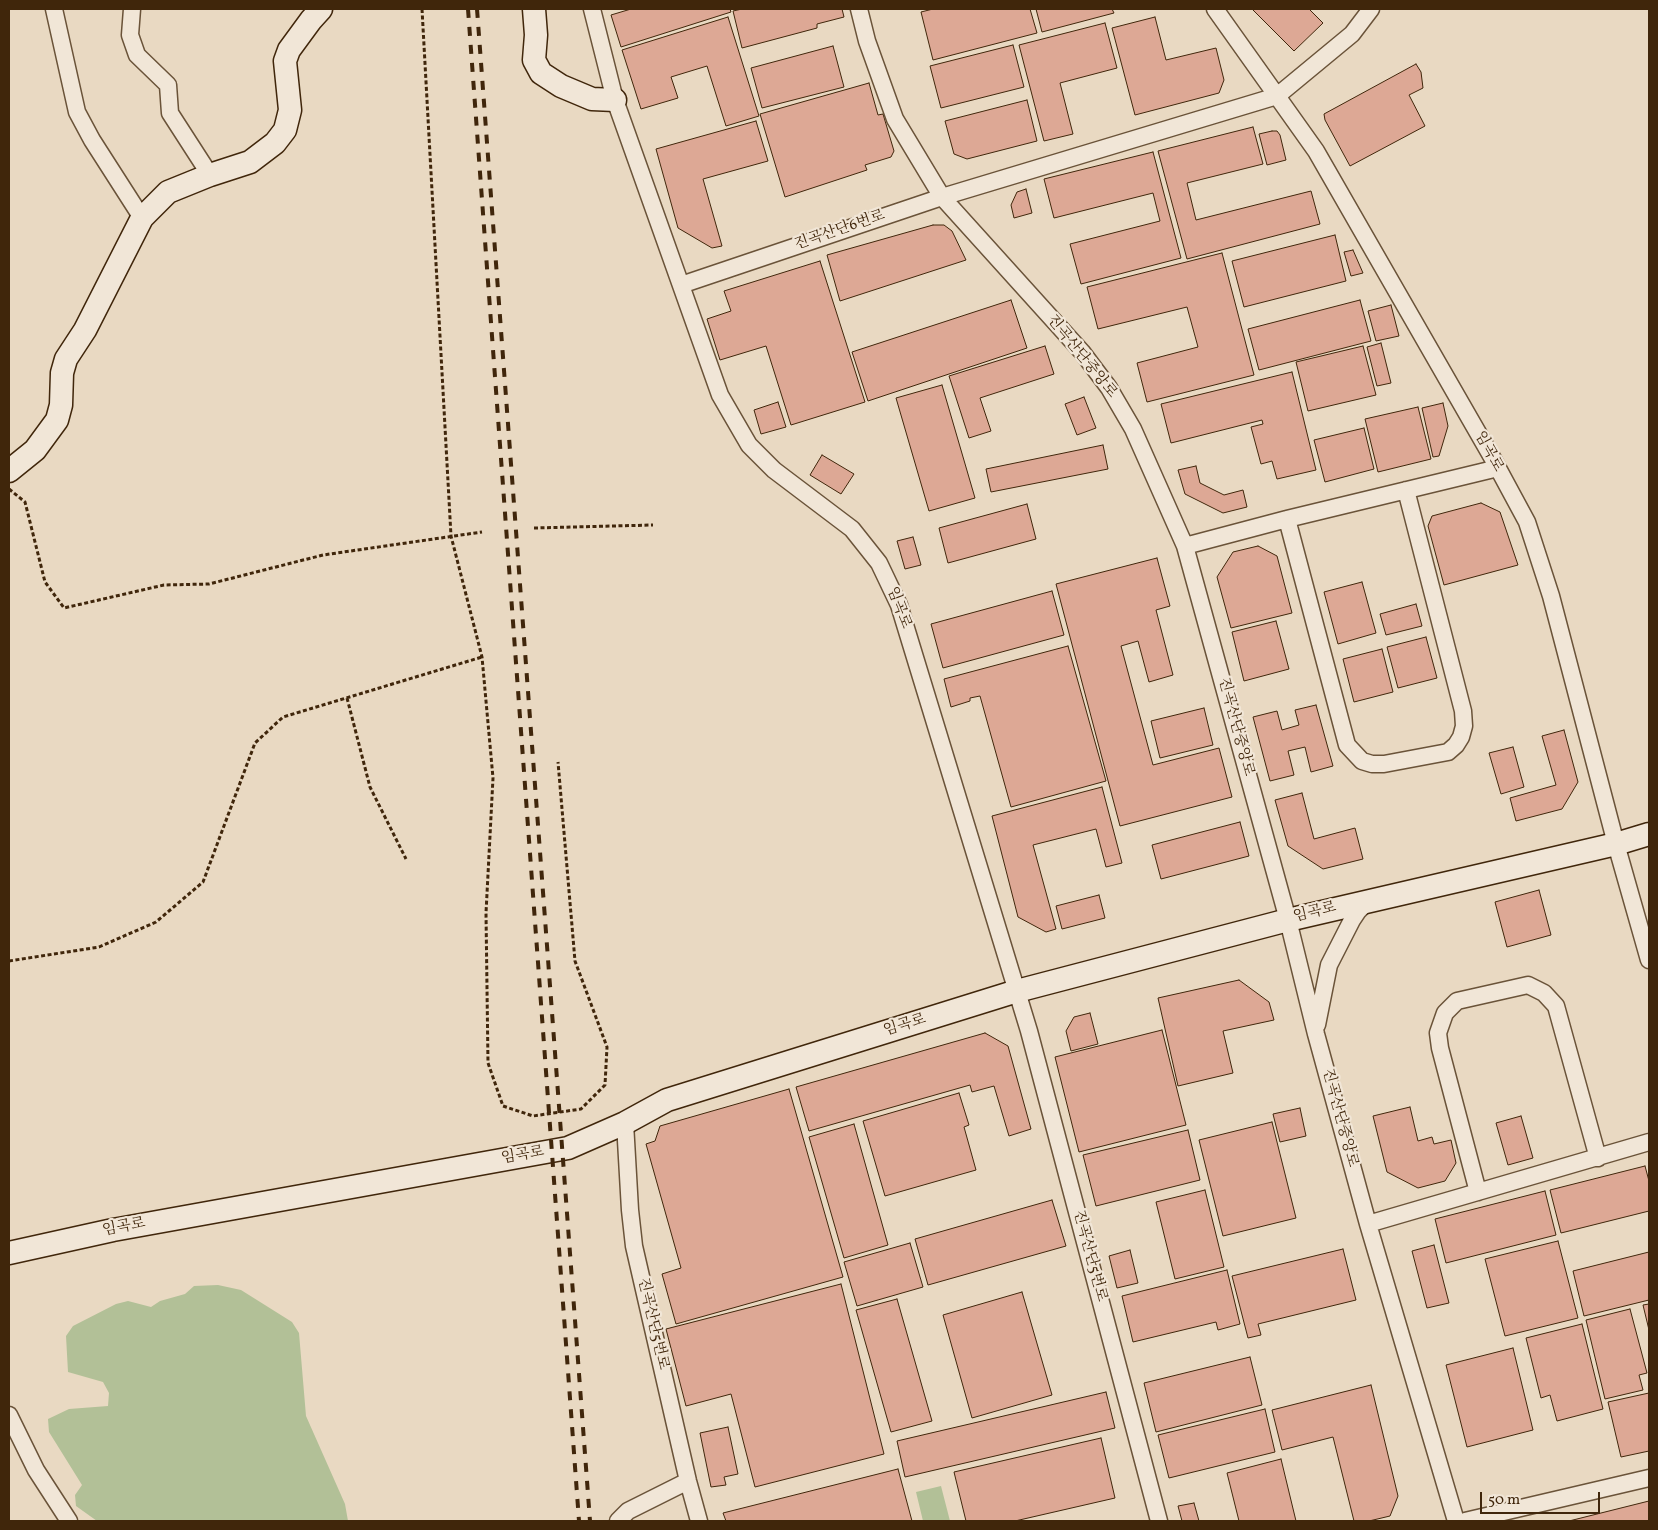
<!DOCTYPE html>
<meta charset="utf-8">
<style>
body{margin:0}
#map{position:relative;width:1658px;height:1530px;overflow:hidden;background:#e9d9c2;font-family:Vollkorn,serif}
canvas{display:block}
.frame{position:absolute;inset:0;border:10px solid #40260b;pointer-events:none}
.scale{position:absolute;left:1480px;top:1492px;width:120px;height:22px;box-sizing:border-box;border:2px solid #40260b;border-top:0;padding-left:6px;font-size:15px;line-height:18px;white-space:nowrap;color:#40260b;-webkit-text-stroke:4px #f1e6d7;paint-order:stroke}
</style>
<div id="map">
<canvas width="1658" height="1530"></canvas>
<div class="frame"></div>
<div class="scale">50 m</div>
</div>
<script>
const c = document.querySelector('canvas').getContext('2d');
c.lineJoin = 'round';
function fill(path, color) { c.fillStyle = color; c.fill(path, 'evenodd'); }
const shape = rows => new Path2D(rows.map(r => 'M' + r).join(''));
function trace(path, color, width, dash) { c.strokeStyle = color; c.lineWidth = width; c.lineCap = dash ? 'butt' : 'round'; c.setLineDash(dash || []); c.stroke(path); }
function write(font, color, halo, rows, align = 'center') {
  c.font = font + ' Vollkorn,"Noto Serif KR",serif'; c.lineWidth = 4.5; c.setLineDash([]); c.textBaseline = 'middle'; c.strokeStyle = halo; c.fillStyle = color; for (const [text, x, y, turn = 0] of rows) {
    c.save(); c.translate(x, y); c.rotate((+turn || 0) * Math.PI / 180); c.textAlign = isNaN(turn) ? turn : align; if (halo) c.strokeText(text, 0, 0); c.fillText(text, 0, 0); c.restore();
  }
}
fill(shape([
 [218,1285,241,1290,292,1322,299,1333,306,1416,345,1504,348,1521,97,1521,76,1506,75,1495,82,1485,49,1432,48,1419,69,1409,108,1406,109,1393,103,1382,68,1372,66,1336,73,1326,116,1304,128,1301,151,1307,160,1301,185,1294,194,1286],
 [941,1486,950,1521,923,1521,916,1492]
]), '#b2c097');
const building = shape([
 [631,9,730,9,731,12,621,47,611,15,631,9],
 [742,9,842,9,844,17,817,24,817,28,742,48,733,11,742,9],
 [933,9,1030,9,1037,33,933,60,921,12,933,9],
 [1036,9,1112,9,1114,13,1042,32,1036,9],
 [1252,9,1309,9,1323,23,1294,51,1252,9],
 [728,17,759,116,726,126,707,66,671,77,678,98,641,109,622,50,728,17],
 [1155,17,1166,60,1216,48,1224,80,1219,93,1135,115,1112,28,1155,17],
 [1105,23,1117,68,1060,83,1073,134,1044,141,1019,45,1105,23],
 [1013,45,1024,87,941,108,930,66,1013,45],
 [833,46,844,87,762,108,751,68,833,46],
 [1416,64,1421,72,1423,88,1409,95,1425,126,1350,166,1325,120,1324,114,1416,64],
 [869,83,878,115,883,114,894,151,891,157,865,165,867,170,785,197,760,114,869,83],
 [1027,100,1037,141,967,159,954,154,945,121,1027,100],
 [756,121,768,161,703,179,722,246,712,248,678,228,656,149,756,121],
 [1253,127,1263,164,1187,183,1196,220,1311,191,1320,224,1187,259,1158,151,1253,127],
 [1272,131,1277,131,1280,135,1286,160,1267,165,1259,134,1272,131],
 [1153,152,1181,258,1081,284,1070,244,1160,221,1153,193,1054,218,1044,179,1153,152],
 [1026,189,1032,213,1014,218,1011,205,1017,192,1026,189],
 [933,225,944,225,952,231,966,260,840,301,827,255,933,225],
 [1335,235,1346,281,1244,307,1232,261,1335,235],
 [1353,250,1363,273,1351,276,1344,252,1353,250],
 [1222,253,1254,375,1147,402,1137,363,1198,347,1187,307,1098,329,1087,287,1222,253],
 [820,261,865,402,791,425,766,346,720,360,707,319,731,311,724,291,820,261],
 [1011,300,1027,348,868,401,852,352,1011,300],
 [1360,300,1371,341,1259,370,1248,329,1360,300],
 [1391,305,1399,336,1376,341,1368,311,1391,305],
 [1381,343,1391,383,1377,386,1367,347,1381,343],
 [1045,346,1054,374,980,398,991,431,969,438,949,376,1045,346],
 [1363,346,1376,395,1308,411,1296,362,1363,346],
 [1292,372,1316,470,1277,479,1272,461,1261,464,1251,427,1263,424,1262,420,1171,443,1161,404,1292,372],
 [942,385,975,498,929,511,896,398,942,385],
 [1084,397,1096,428,1077,435,1065,404,1084,397],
 [778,402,786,427,761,434,754,410,778,402],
 [1443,403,1448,426,1439,456,1433,457,1422,408,1443,403],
 [1418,407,1431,459,1378,472,1365,419,1418,407],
 [1364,428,1374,469,1325,482,1314,440,1364,428],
 [1103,445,1108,469,991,492,986,469,1103,445],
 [822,455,854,474,841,494,810,475,822,455],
 [1196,466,1200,483,1224,495,1243,490,1247,507,1223,513,1185,494,1178,470,1196,466],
 [1481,503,1500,512,1518,565,1444,585,1428,526,1432,516,1481,503],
 [1027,504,1036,539,948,563,939,528,1027,504],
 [913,537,921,565,905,569,897,541,913,537],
 [1258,546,1277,556,1292,613,1231,628,1217,577,1233,552,1258,546],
 [1157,558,1170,606,1156,610,1173,675,1149,682,1138,641,1121,646,1153,765,1219,748,1232,797,1120,826,1056,584,1157,558],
 [1362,582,1376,633,1338,644,1324,592,1362,582],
 [1052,591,1064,635,943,668,931,624,1052,591],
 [1416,604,1422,626,1386,635,1380,614,1416,604],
 [1276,621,1289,669,1244,681,1232,632,1276,621],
 [1426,637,1437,678,1398,688,1387,647,1426,637],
 [1068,646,1106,781,1011,807,980,696,970,698,970,701,951,707,944,679,1068,646],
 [1382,649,1393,692,1354,702,1343,659,1382,649],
 [1316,705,1333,766,1311,772,1305,747,1288,751,1294,775,1270,781,1253,717,1277,711,1282,730,1299,725,1295,710,1316,705],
 [1204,708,1213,745,1160,758,1151,721,1204,708],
 [1564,730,1578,782,1562,809,1516,821,1510,798,1556,785,1542,736,1564,730],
 [1513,747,1524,787,1501,794,1489,753,1513,747],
 [1102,787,1122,863,1106,867,1096,829,1033,845,1056,929,1046,932,1018,917,992,816,1102,787],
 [1302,793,1314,839,1355,828,1363,859,1323,869,1288,846,1275,800,1302,793],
 [1240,822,1249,856,1161,879,1152,845,1240,822],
 [1539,890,1551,935,1507,947,1495,902,1539,890],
 [1099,895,1105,918,1062,929,1056,906,1099,895],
 [1239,980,1269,1002,1274,1020,1223,1031,1233,1073,1178,1086,1158,998,1239,980],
 [1090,1013,1098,1044,1071,1051,1066,1031,1074,1017,1090,1013],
 [1162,1030,1186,1125,1079,1152,1055,1057,1162,1030],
 [985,1033,1008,1046,1031,1129,1009,1136,994,1086,972,1092,970,1085,809,1131,796,1087,985,1033],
 [789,1089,843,1277,676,1324,662,1274,681,1268,646,1144,655,1141,660,1126,789,1089],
 [959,1093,969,1125,964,1127,976,1170,885,1196,863,1121,959,1093],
 [1410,1107,1418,1141,1432,1137,1434,1144,1451,1140,1456,1163,1445,1181,1418,1188,1387,1172,1373,1116,1410,1107],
 [1300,1108,1306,1136,1280,1142,1273,1114,1300,1108],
 [1521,1116,1533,1158,1508,1165,1496,1123,1521,1116],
 [1272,1122,1296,1218,1223,1236,1199,1140,1272,1122],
 [854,1124,888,1245,844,1258,809,1137,854,1124],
 [1188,1130,1200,1180,1096,1206,1083,1155,1188,1130],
 [1645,1166,1649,1181,1649,1211,1561,1233,1550,1190,1645,1166],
 [1205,1190,1224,1267,1175,1279,1156,1202,1205,1190],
 [1545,1191,1556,1235,1446,1263,1435,1219,1545,1191],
 [1052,1200,1066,1246,928,1285,915,1239,1052,1200],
 [1558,1241,1578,1318,1505,1336,1485,1259,1558,1241],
 [910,1243,923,1287,857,1306,844,1262,910,1243],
 [1434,1245,1449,1303,1427,1308,1412,1251,1434,1245],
 [1343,1249,1356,1300,1258,1324,1261,1335,1248,1338,1232,1276,1343,1249],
 [1130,1250,1138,1283,1117,1288,1109,1256,1130,1250],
 [1649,1252,1649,1300,1584,1316,1573,1271,1649,1252],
 [1227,1270,1240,1324,1218,1330,1216,1322,1133,1342,1122,1296,1227,1270],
 [841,1284,884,1454,755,1487,731,1394,686,1406,666,1329,841,1284],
 [1022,1292,1052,1395,972,1418,943,1315,1022,1292],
 [897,1299,932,1421,891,1432,856,1310,897,1299],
 [1649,1304,1649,1330,1643,1305,1649,1304],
 [1630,1309,1647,1373,1639,1375,1643,1390,1605,1399,1586,1320,1630,1309],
 [1582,1324,1603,1409,1557,1421,1550,1395,1541,1398,1526,1338,1582,1324],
 [1513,1348,1533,1430,1467,1447,1446,1365,1513,1348],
 [1250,1357,1262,1405,1156,1432,1144,1383,1250,1357],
 [1371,1385,1398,1496,1390,1516,1369,1521,1354,1521,1333,1437,1282,1450,1272,1410,1371,1385],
 [1106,1392,1115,1428,905,1477,897,1441,1106,1392],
 [1649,1393,1649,1451,1621,1457,1608,1402,1649,1393],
 [1265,1409,1275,1452,1169,1478,1158,1435,1265,1409],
 [728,1427,738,1474,724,1477,726,1485,711,1487,700,1433,728,1427],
 [1101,1438,1115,1498,1015,1521,966,1521,954,1472,1101,1438],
 [1281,1459,1296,1521,1239,1521,1227,1473,1281,1459],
 [898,1469,912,1521,726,1521,723,1513,898,1469],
 [1649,1501,1649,1521,1569,1521,1649,1501],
 [1194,1503,1199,1521,1182,1521,1178,1506,1194,1503]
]);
fill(building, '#dda895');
trace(building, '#40260b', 1);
const street = shape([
 [54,9,77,112,92,140,142,218],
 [132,9,130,35,137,55,168,85,170,113,210,175],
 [592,9,615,100,720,395,749,445,774,470,852,529,879,563,899,605,1029,1031,1159,1521],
 [859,9,867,41,895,119,942,197,1082,352,1109,388,1133,429,1185,546,1288,920,1316,1034,1368,1224,1456,1521],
 [1215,9,1316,151,1493,459,1527,522,1551,596,1616,844,1649,960],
 [681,285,942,197,1277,96,1352,34,1371,9],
 [1287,519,1347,745,1362,761,1372,764,1384,764,1448,752,1456,745,1461,737,1464,726,1463,711,1406,490],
 [1185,546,1287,519,1498,468],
 [1317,1025,1329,965,1352,920,1358,911,1369,900],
 [625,1123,630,1210,634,1246,688,1481,699,1521],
 [1478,1192,1440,1048,1438,1033,1445,1013,1457,1001,1528,985,1544,993,1556,1006,1598,1158],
 [1368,1224,1649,1142],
 [9,1415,36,1470,69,1521],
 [618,1521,628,1511,688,1481],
 [1465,1521,1649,1478]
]);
const secondary = shape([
 [534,9,536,35,534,60,541,73,561,86,592,99,615,100],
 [9,471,35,450,57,420,61,405,62,373,66,359,85,330,142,218,168,192,210,175,250,162,275,143,285,130,290,110,285,61,289,50,311,20,321,9],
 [9,1253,113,1230,568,1148,625,1123,667,1100,1017,991,1288,920,1616,844,1649,834]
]);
trace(street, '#6a5339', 19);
trace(secondary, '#40260b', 25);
trace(shape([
 [422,9,451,536,482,657,493,778,486,913,488,1063,503,1106,533,1116,581,1109,605,1085,607,1047,575,961,558,762],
 [9,489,25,502,45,582,64,608,164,585,209,584,323,555,482,532],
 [534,528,653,525],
 [347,698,370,787,406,859],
 [9,961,99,947,156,922,203,882,255,743,283,717,482,657]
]), '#40260b', 3, [4, 2.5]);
trace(street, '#f1e6d7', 16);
trace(secondary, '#f1e6d7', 22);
trace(shape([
 [468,9,579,1521],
 [477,9,590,1521]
]), '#40260b', 4, [9, 9]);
write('15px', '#40260b', '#f1e6d7', [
 ["진곡산단6번로",840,231,-19],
 ["진곡산단중앙로",1081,357,51],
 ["임곡로",1488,452,61],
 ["임곡로",898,608,69],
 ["진곡산단중앙로",1235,727,75],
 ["임곡로",1315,913,-14],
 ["임곡로",905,1026,-17],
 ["진곡산단중앙로",1339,1118,75],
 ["임곡로",523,1156,-10],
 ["임곡로",124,1228,-11],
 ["진곡산단5번로",1089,1256,75],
 ["진곡산단5번로",652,1324,77]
]);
</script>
